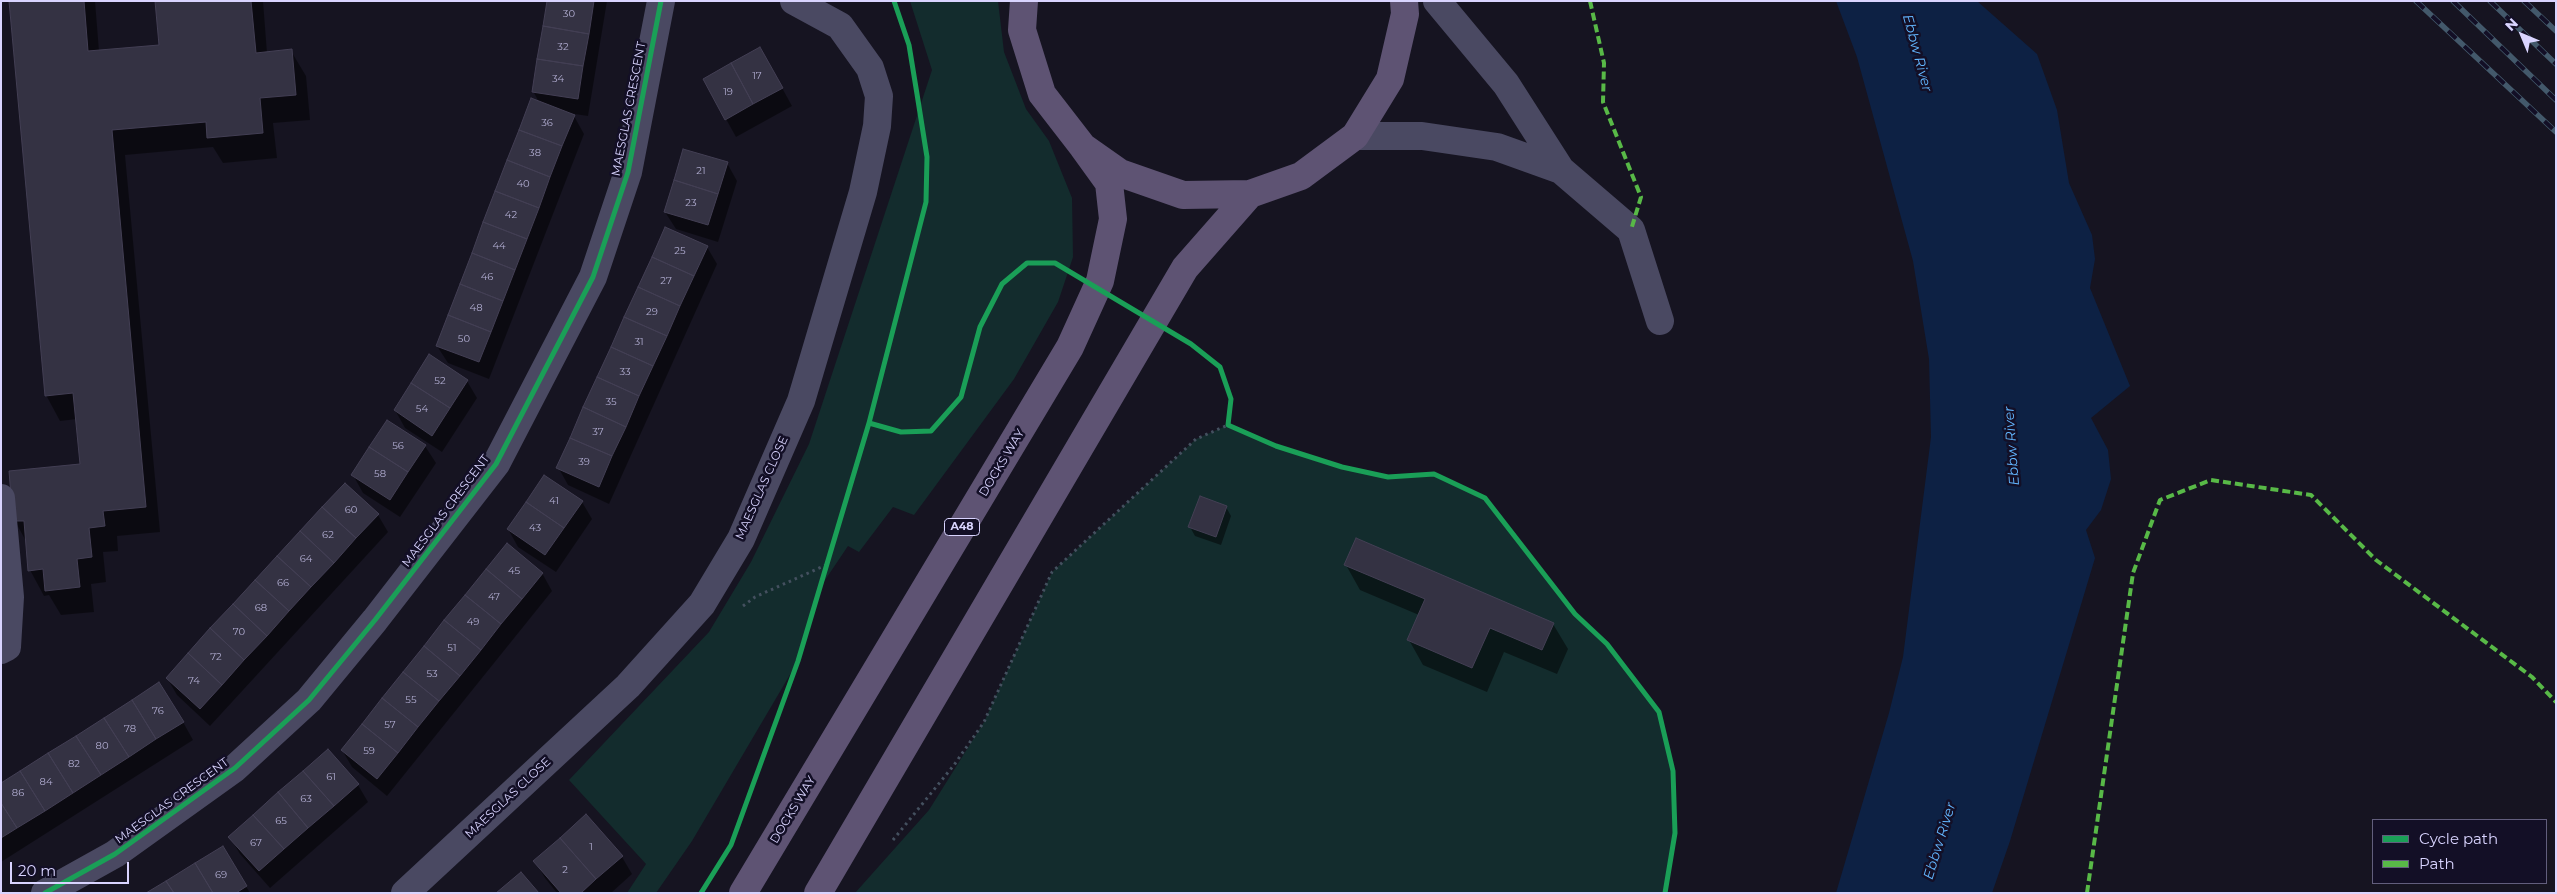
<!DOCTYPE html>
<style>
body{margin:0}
#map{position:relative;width:2557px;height:894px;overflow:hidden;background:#161421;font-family:Montserrat,sans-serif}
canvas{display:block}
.frame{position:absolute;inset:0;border:2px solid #d9d4ff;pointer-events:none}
.legend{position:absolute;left:2372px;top:819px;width:175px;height:65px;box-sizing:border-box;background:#130f26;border:1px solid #625e7d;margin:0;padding:6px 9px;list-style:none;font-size:15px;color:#d9d4ff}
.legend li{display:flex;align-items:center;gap:10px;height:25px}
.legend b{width:25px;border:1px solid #625e7d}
.north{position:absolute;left:2497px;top:10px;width:50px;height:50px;-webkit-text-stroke:4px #130f26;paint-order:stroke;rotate:315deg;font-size:14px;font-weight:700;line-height:20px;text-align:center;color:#d9d4ff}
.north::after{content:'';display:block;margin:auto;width:18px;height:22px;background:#d9d4ff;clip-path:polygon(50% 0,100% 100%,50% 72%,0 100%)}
.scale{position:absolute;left:10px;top:862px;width:119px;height:22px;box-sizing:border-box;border:2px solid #d9d4ff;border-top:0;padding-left:6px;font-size:15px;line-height:18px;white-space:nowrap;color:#d9d4ff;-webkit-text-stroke:4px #130f26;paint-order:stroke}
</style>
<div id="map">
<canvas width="2557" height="894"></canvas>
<div class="frame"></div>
<ul class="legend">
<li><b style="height:6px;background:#1a9f57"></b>Cycle path</li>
<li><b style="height:6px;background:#58b947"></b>Path</li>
</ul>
<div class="north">N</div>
<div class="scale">20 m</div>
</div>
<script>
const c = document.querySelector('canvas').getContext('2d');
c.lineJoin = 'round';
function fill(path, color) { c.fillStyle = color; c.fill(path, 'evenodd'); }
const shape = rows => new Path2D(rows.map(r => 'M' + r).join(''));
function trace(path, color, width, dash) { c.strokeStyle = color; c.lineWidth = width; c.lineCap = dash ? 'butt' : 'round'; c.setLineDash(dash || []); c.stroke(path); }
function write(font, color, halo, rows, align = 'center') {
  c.font = font + ' Montserrat,sans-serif'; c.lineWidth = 5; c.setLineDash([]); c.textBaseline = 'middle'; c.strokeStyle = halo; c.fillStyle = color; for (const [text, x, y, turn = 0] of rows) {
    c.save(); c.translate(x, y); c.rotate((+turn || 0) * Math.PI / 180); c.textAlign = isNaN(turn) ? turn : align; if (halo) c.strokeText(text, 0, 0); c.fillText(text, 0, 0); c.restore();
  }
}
fill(shape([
 [910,1,998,1,1004,52,1026,109,1049,141,1072,198,1073,257,1058,302,1014,379,914,515,893,507,859,552,848,546,819,589,798,661,692,841,656,893,627,893,646,864,569,780,709,632,751,562,809,444,932,70],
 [1228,425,1276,446,1342,467,1388,477,1434,474,1485,498,1575,614,1607,644,1659,712,1673,771,1675,833,1665,893,855,893,929,810,984,722,1052,572,1196,439]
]), '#132c2d');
fill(shape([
 [1836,1,1977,1,2037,54,2057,110,2069,183,2092,235,2095,259,2090,288,2130,386,2091,418,2108,450,2111,479,2101,510,2086,530,2095,558,2010,841,1992,893,1836,893,1889,713,1903,657,1931,437,1929,359,1913,261,1857,57]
]), '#0d2144');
fill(shape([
 [10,1,95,1,99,51,161,46,157,1,263,1,267,53,291,51,306,76,310,120,273,123,277,158,223,163,213,147,125,155,160,532,117,536,118,551,103,552,106,582,91,584,94,612,61,615,49,595,44,596,30,570,27,543,15,521,81,465,77,419,60,421,46,395],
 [548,1,607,1,588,116,568,113,574,116,584,134,489,379,448,363,437,346,540,104,533,91],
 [770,66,792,106,736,137,726,119],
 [727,163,737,181,718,242,676,229,665,212],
 [707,247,717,264,609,504,568,485,558,467],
 [467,381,477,398,442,452,405,428,395,410],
 [425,446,436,463,400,517,363,493,353,475],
 [582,502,592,519,556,572,518,547,508,529],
 [1226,507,1231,516,1221,545,1195,536,1190,527],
 [378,515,388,532,210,726,177,695,167,678],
 [1346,565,1553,624,1568,649,1557,674,1504,652,1487,692,1423,665,1409,640,1419,615,1360,590],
 [542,573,552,591,387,796,352,767,342,750],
 [183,722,193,740,1,862,1,785],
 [358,785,368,802,270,888,240,854,230,837],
 [223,848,250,893,150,893],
 [622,857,632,874,611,893,557,893,545,878,535,861]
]), '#0007');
const building = shape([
 [9,1,84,1,88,51,159,45,155,1,251,1,256,53,292,49,296,95,260,98,263,133,207,138,206,122,112,130,146,507,103,511,105,526,89,528,92,557,77,559,80,587,45,591,43,569,28,571,24,521,13,521,9,471,80,464,73,393,45,396,9,1],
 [547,1,594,1,589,34,543,26,547,1],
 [543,26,589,34,583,66,537,59,543,26],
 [760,47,783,88,753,104,731,63,760,47],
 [537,59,583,66,578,99,532,92,537,59],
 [731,63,753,104,725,120,703,79,731,63],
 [531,98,575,115,562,146,519,130,531,98],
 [519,130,562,146,550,177,507,160,519,130],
 [683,149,728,162,718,194,674,180,683,149],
 [507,160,550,177,539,208,495,191,507,160],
 [674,180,718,194,708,225,664,212,674,180],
 [495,191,539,208,527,239,483,222,495,191],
 [483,222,527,239,515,270,472,253,483,222],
 [665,227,708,246,694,276,652,257,665,227],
 [472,253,515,270,503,301,460,284,472,253],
 [652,257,694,276,680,306,638,287,652,257],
 [460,284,503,301,491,332,448,315,460,284],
 [638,287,680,306,667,336,624,317,638,287],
 [448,315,491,332,479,362,436,346,448,315],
 [624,317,667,336,653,366,611,347,624,317],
 [611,347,653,366,639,396,597,377,611,347],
 [429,354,468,380,450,408,411,383,429,354],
 [597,377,639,396,626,427,583,407,597,377],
 [411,383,450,408,432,436,394,410,411,383],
 [583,407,626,427,612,456,570,438,583,407],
 [387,420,426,445,408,472,369,447,387,420],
 [570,438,612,456,599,487,556,468,570,438],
 [369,447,408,472,390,500,351,475,369,447],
 [544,475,583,501,564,528,526,502,544,475],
 [345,483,379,514,356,538,322,507,345,483],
 [1200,496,1227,506,1216,537,1188,527,1200,496],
 [526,502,564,528,545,555,507,529,526,502],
 [322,507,356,538,334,563,300,531,322,507],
 [300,531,334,563,311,587,277,556,300,531],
 [1356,538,1554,623,1542,650,1490,628,1472,668,1407,640,1425,599,1344,565,1356,538],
 [507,543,543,573,522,599,486,569,507,543],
 [277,556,311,587,289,611,255,580,277,556],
 [486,569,522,599,501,624,465,595,486,569],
 [255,580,289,611,267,636,233,604,255,580],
 [465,595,501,624,481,650,444,620,465,595],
 [233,604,267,636,244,660,210,628,233,604],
 [444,620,481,650,460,676,424,646,444,620],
 [210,628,244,660,222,685,188,653,210,628],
 [424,646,460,676,439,701,403,672,424,646],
 [188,653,222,685,200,709,166,678,188,653],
 [403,672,439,701,418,727,382,698,403,672],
 [159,682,184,722,156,739,132,700,159,682],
 [382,698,418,727,398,753,362,724,382,698],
 [132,700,156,739,129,757,104,718,132,700],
 [104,718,129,757,101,775,76,736,104,718],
 [362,724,398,753,377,779,341,750,362,724],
 [76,736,101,775,73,793,48,753,76,736],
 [328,749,359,784,334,806,303,771,328,749],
 [48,753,73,793,45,811,20,771,48,753],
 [20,771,45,811,17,828,1,803,1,783,20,771],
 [303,771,334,806,308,828,278,792,303,771],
 [278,792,308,828,284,849,253,815,278,792],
 [1,803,17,828,1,838,1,803],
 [586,814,623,856,596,879,560,838,586,814],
 [253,815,284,849,259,871,228,837,253,815],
 [560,838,596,879,581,893,561,893,533,861,560,838],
 [223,846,247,886,236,893,213,893,195,863,223,846],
 [195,863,213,893,174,893,166,881,195,863],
 [521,872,539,893,496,893,521,872],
 [166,881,174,893,146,893,166,881]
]);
fill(building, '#343243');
trace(building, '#433f54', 1);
trace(shape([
 [743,606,755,597,826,565],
 [893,840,954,765,984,722,1052,572,1196,439,1228,425]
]), '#44505f', 3, [2.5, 4]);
trace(shape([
 [1437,1,1506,84,1561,170],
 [1355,136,1422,136,1497,147,1561,170,1631,230,1660,321],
 [1,498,10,597,7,647,1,650],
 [45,893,115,854,235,768,309,700,375,620,496,464,593,277,628,172,661,1],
 [405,893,628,686,702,604,741,539,801,401,863,192,877,126,879,96,870,68,840,26,794,1]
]), '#4a4962', 28);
trace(shape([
 [1024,1,1022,30,1042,94,1083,147,1120,173,1183,195,1250,194,1301,176,1355,136,1390,79,1405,14,1404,1],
 [743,893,1070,347,1100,281,1113,219,1109,183,1083,147],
 [818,893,1185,268,1250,194]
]), '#5e5373', 28);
const rail = shape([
 [2416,1,2556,132],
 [2453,1,2556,100],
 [2490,1,2556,64],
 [2524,1,2556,31]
]);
trace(rail, '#43596b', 5.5);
trace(rail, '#130f26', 4, [11]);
trace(shape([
 [1590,1,1604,63,1603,102,1641,197,1631,230],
 [2087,893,2133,573,2160,500,2211,480,2311,495,2376,560,2532,677,2556,702]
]), '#58b947', 4, [8, 4]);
trace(shape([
 [894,1,909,45,917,94,927,157,926,202,869,423,901,432,931,431,961,397,980,327,1002,284,1027,263,1055,263,1191,344,1220,367,1231,399,1228,425,1276,446,1342,467,1388,477,1434,474,1485,498,1575,614,1607,644,1659,712,1673,771,1675,833,1665,893],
 [45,893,115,854,235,768,309,700,375,620,496,464,593,277,628,172,661,1],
 [701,893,731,845,798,661,869,423]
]), '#1a9f57', 5);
write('10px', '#b0acd0', null, [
 ["30",569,14],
 ["32",563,47],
 ["17",757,76],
 ["34",558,79],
 ["19",728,92],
 ["36",547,123],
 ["38",535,153],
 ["21",701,171],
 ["40",523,184],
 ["23",691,203],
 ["42",511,215],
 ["44",499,246],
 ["25",680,251],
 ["46",487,277],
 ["27",666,281],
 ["48",476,308],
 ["29",652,312],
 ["50",464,339],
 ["31",639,342],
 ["33",625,372],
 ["52",440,381],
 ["35",611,402],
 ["54",422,409],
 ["37",598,432],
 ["56",398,446],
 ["39",584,462],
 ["58",380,474],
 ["41",554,501],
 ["60",351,510],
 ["43",535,528],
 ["62",328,535],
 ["64",306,559],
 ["45",514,571],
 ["66",283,583],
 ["47",494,597],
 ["68",261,608],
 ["49",473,622],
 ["70",239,632],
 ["51",452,648],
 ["72",216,657],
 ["53",432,674],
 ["74",194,681],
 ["55",411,700],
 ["76",158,711],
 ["57",390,725],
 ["78",130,729],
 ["80",102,746],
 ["59",369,751],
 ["82",74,764],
 ["61",331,777],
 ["84",46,782],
 ["86",18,793],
 ["63",306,799],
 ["65",281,821],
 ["67",256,843],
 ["1",591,847],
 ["2",565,870],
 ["69",221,875]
]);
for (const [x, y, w] of [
 [962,527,35]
]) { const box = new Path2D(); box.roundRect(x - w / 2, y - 8.5, w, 17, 4); c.fillStyle = '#130f26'; c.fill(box); trace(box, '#d9d4ff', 1); }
write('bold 11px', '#d9d4ff', null, [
 ["A48",962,527]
]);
write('12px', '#d9d4ff', '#130f26', [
 ["MAESGLAS CRESCENT",629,109,-79],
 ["DOCKS WAY",1002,463,-59],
 ["MAESGLAS CLOSE",762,488,-66],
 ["MAESGLAS CRESCENT",446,511,-53],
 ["MAESGLAS CLOSE",508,798,-43],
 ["MAESGLAS CRESCENT",172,801,-36],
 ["DOCKS WAY",793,810,-59]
]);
write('italic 14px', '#62b6ff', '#130f26', [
 ["Ebbw River",1917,53,75],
 ["Ebbw River",2012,446,-94],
 ["Ebbw River",1940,841,-73]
]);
</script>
